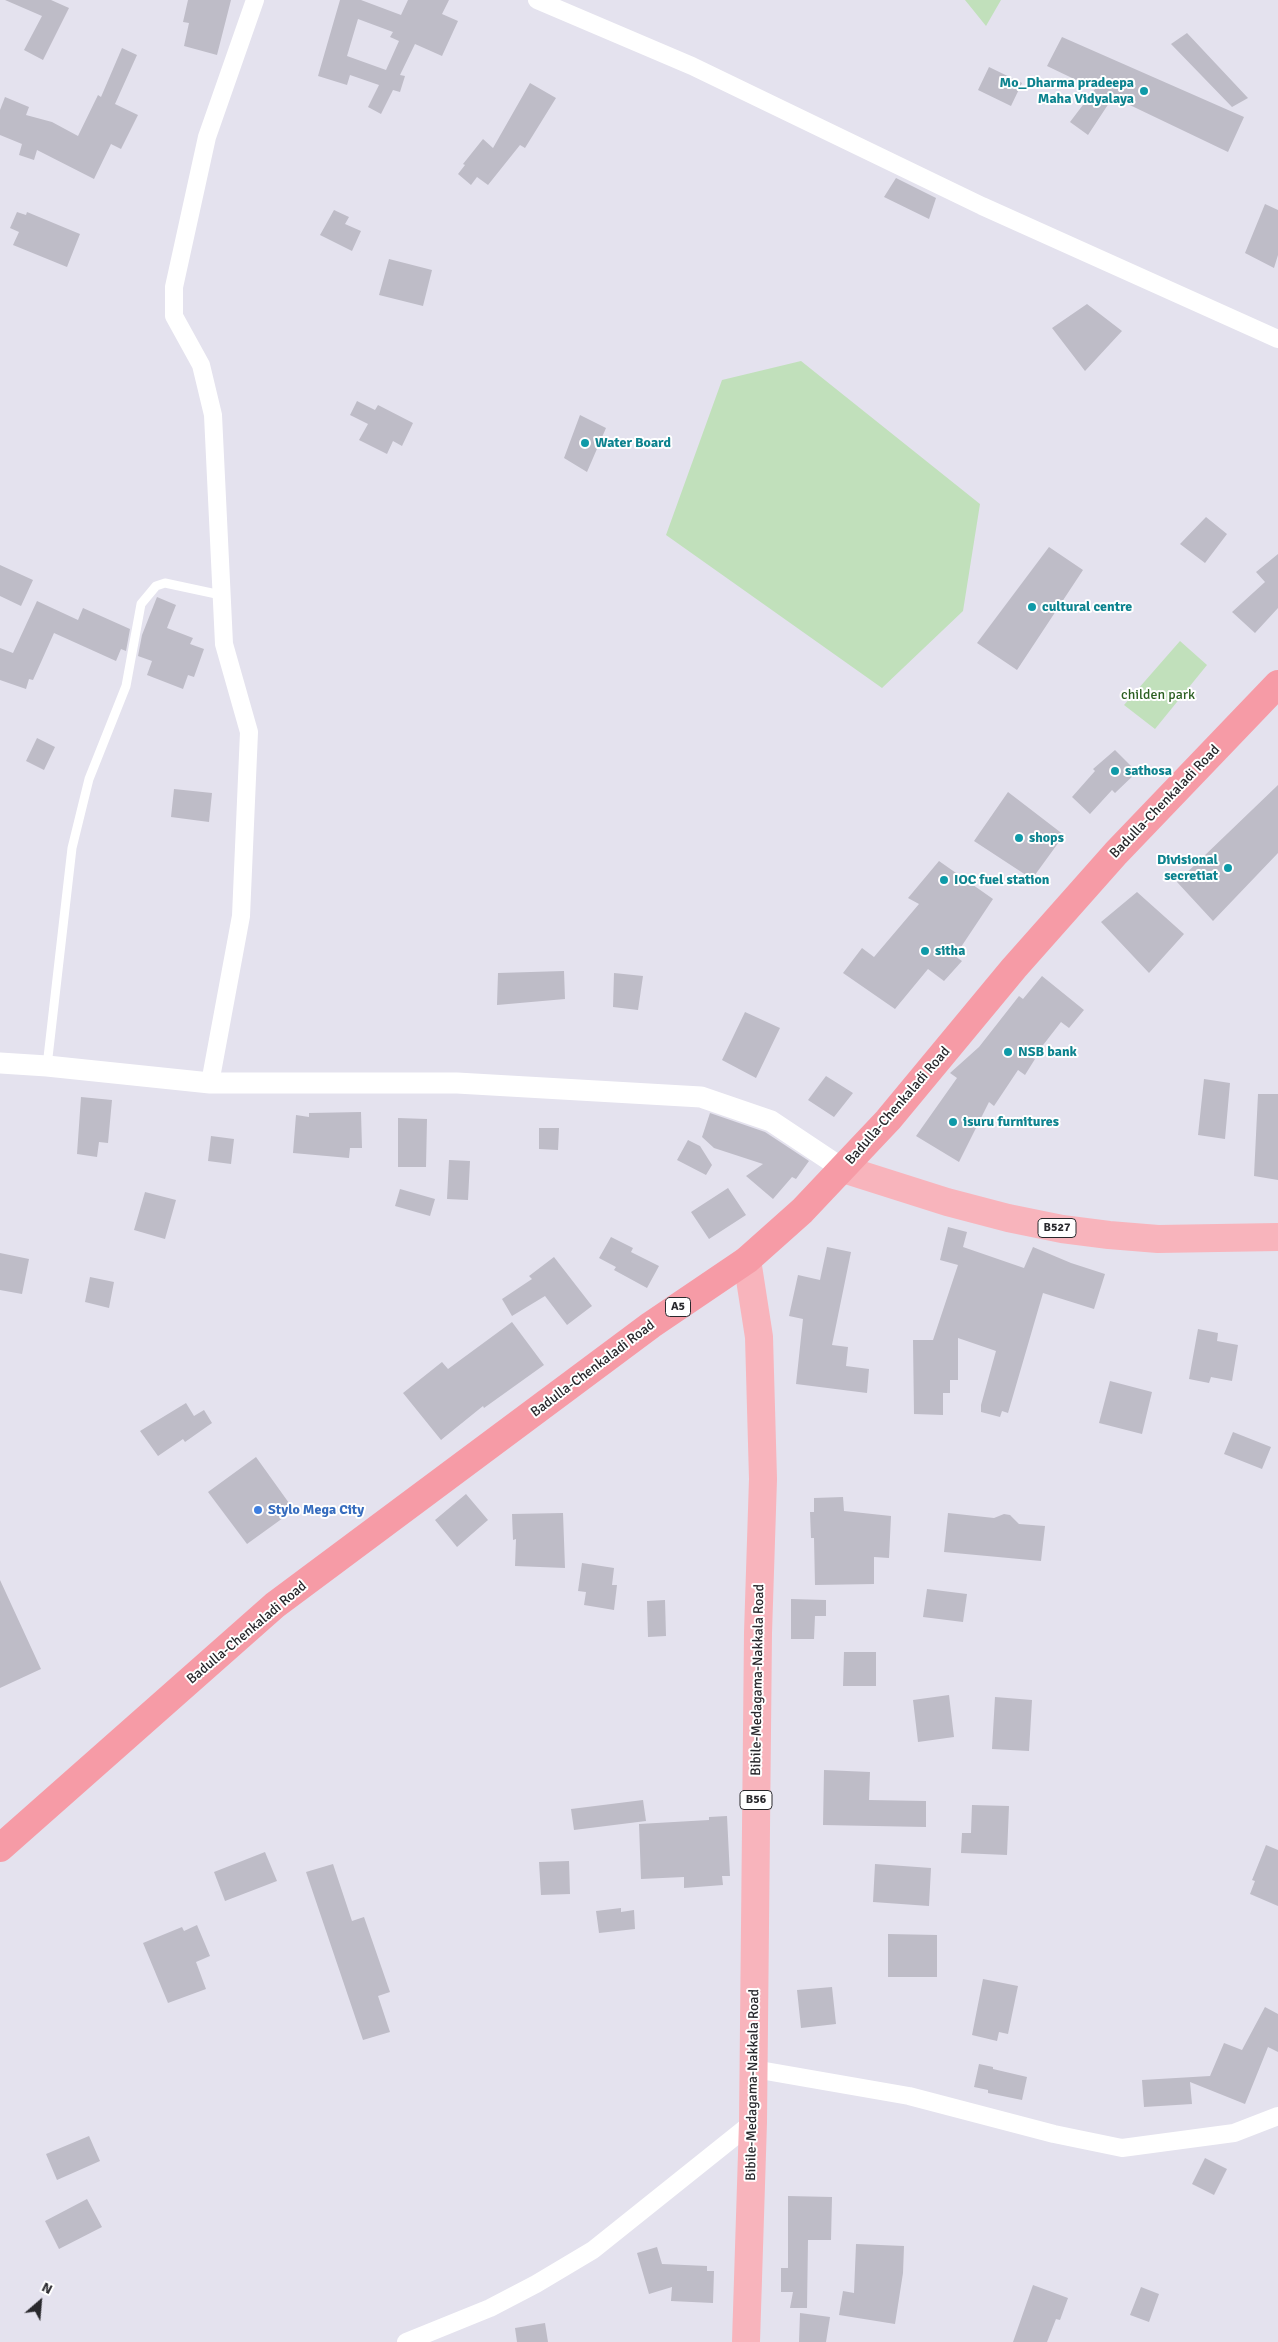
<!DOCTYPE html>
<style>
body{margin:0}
#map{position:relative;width:1278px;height:2342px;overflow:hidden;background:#e4e2ee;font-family:Signika,sans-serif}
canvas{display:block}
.north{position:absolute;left:15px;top:2277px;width:50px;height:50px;-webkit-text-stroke:4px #fff;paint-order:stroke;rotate:27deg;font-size:14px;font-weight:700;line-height:20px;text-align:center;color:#29292d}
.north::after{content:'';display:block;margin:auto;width:18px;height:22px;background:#29292d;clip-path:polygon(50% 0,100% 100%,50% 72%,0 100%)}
</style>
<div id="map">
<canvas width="1278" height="2342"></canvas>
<div class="north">N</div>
</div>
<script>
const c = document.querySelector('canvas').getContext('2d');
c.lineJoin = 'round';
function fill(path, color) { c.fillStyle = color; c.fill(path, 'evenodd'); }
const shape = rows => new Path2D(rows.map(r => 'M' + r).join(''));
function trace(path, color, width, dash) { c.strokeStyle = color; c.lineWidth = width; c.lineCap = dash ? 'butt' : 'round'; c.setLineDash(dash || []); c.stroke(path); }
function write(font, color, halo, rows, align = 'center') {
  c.font = font + ' Signika,sans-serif'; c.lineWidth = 4; c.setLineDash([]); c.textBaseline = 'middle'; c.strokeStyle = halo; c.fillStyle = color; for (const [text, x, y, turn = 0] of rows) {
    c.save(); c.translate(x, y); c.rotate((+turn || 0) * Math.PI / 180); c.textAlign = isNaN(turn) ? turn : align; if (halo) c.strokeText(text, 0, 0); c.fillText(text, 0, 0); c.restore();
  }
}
fill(shape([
 [965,0,1001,0,986,26],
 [801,361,980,504,963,611,882,688,666,535,722,380],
 [1180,641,1207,665,1155,729,1124,705]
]), '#c1e0bb');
fill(shape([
 [5,0,51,0,69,8,43,60,24,50,42,16],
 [188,0,231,0,217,55,184,46,189,23,183,22],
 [340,0,361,0,401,15,408,0,449,0,442,14,458,21,442,56,415,44,400,75,405,76,400,92,393,90,381,114,368,107,379,85,350,75,347,85,318,76],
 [358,19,393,32,390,37,399,41,386,70,347,56],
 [1187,33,1248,98,1232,107,1171,44],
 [1062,37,1244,117,1228,152,1113,97,1088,135,1070,122,1095,89,1047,66],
 [122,48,137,55,115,104,138,115,121,149,111,144,94,179,37,150,34,160,19,155,22,144,0,135,0,110,5,97,29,107,26,115,52,122,78,136,98,95,101,97],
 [989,67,1022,83,1011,106,978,90],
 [530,83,556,98,525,148,520,145,488,185,477,177,471,185,458,174,465,165,463,164,483,139,493,148],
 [896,178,936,198,929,219,884,197],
 [1265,204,1278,210,1278,255,1274,268,1245,253],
 [334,210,349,217,345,224,361,231,352,251,320,235],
 [17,212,26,215,27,212,80,234,67,267,13,245,19,232,10,228],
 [389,259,432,270,423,306,379,295],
 [1087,304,1122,331,1085,371,1052,328],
 [357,401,375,410,378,405,413,423,402,446,393,441,387,454,359,440,368,424,350,415],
 [580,415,606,428,587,472,564,458],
 [1206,517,1227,534,1205,563,1180,544],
 [1049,547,1083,570,1017,670,977,643],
 [1278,554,1278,608,1255,633,1232,612,1265,582,1256,572],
 [0,565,33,580,21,606,0,596],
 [157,597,176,605,167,628,193,638,190,644,204,649,194,677,188,675,183,689,147,675,152,661,138,656,142,635],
 [37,601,78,620,83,608,130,629,126,651,121,649,116,661,54,633,33,680,29,679,26,689,0,680,0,648,13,653],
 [37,738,55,747,44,770,26,761],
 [1115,750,1137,772,1115,793,1112,790,1090,814,1072,797,1095,771,1093,769],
 [1278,785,1278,853,1213,921,1177,882],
 [174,789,212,793,209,822,171,817],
 [1008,792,1064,835,1032,879,974,841],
 [939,861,993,899,955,956,962,961,944,981,928,969,895,1009,843,973,862,948,874,957,919,904,908,898],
 [1137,892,1184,934,1149,973,1101,922],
 [564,971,565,999,497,1005,498,973],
 [614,973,643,976,638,1010,613,1007],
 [1042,976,1084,1010,1069,1028,1061,1022,1033,1058,1035,1059,1025,1075,1018,1070,994,1106,989,1102,959,1162,916,1136,957,1078,950,1073,979,1047,1019,996,1023,999],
 [745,1012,780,1028,756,1078,722,1060],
 [826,1076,853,1093,834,1117,808,1100],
 [1204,1079,1230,1083,1225,1139,1198,1135],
 [1258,1094,1278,1094,1278,1180,1254,1176],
 [81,1097,112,1100,108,1143,99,1142,97,1157,77,1154],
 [361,1112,362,1148,350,1148,349,1158,293,1153,296,1115,309,1117,309,1113],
 [710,1113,765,1132,809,1161,796,1179,792,1177,773,1199,746,1176,763,1164,714,1148,702,1137],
 [398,1118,427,1119,426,1167,398,1167],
 [539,1128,559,1128,558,1150,539,1149],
 [211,1136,234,1139,231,1164,208,1161],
 [688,1140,700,1146,712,1165,706,1175,677,1160],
 [449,1160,470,1161,468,1200,447,1199],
 [728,1188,746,1215,709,1239,691,1212],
 [400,1189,435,1199,430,1216,395,1206],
 [145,1192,176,1200,165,1239,134,1230],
 [948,1227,967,1232,963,1247,1024,1268,1033,1247,1071,1263,1105,1274,1094,1309,1043,1293,1008,1413,1002,1411,1000,1417,981,1412,981,1405,996,1351,958,1338,958,1380,950,1380,950,1393,943,1393,943,1415,914,1414,913,1340,933,1340,958,1265,940,1260],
 [611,1237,633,1248,631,1252,659,1266,647,1288,614,1270,616,1267,599,1258],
 [827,1247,851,1252,832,1345,848,1347,846,1366,869,1369,867,1393,796,1384,803,1319,789,1316,798,1275,820,1280],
 [0,1253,29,1259,22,1294,0,1290],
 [554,1257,592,1306,567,1325,545,1296,512,1316,502,1299,532,1279,529,1276],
 [90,1277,114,1282,109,1308,85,1302],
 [512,1322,544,1365,484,1408,483,1406,441,1440,403,1393,442,1362,448,1369],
 [1198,1329,1218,1333,1217,1341,1238,1345,1232,1381,1211,1377,1209,1383,1189,1379],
 [1110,1381,1152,1392,1142,1434,1099,1423],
 [186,1403,194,1416,204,1410,212,1423,185,1442,183,1439,158,1456,140,1431],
 [1233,1432,1271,1447,1262,1469,1224,1454],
 [256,1457,294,1510,247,1544,208,1492],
 [466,1494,488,1520,457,1547,435,1520],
 [843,1497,844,1511,891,1516,889,1558,874,1557,874,1584,815,1585,814,1538,811,1538,810,1512,814,1512,814,1498],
 [563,1513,565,1568,515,1566,516,1539,513,1540,512,1514],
 [948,1513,994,1518,1004,1514,1010,1515,1019,1524,1045,1526,1041,1561,944,1552],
 [582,1563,614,1568,612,1585,617,1585,614,1610,584,1605,586,1592,578,1591],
 [0,1580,41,1669,0,1688],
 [927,1589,967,1594,963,1622,923,1617],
 [791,1599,826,1600,826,1616,815,1616,814,1639,791,1639],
 [665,1600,666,1636,648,1637,647,1601],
 [844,1652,876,1652,876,1686,843,1686],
 [949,1695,954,1737,918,1742,913,1700],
 [995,1697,1032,1700,1029,1751,992,1749],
 [824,1770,870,1772,869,1800,926,1801,926,1827,823,1825],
 [643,1800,646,1821,574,1830,571,1809],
 [972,1805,1009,1806,1007,1855,961,1853,962,1833,971,1833],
 [727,1816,730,1876,722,1876,723,1885,684,1888,684,1877,641,1879,639,1824,709,1820,709,1817],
 [1266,1845,1278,1850,1278,1906,1250,1894,1255,1881,1252,1880],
 [265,1852,277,1881,225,1901,214,1872],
 [569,1861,570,1894,541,1895,539,1862],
 [333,1864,352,1921,364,1917,390,1992,378,1996,390,2032,363,2040,306,1872],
 [875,1864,931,1868,929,1906,873,1902],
 [621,1908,621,1912,634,1910,635,1929,599,1933,596,1911],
 [197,1925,210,1956,196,1962,206,1989,168,2003,143,1943,182,1927,184,1931],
 [888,1934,937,1935,937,1977,888,1977],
 [983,1979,1018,1986,1008,2034,999,2032,997,2041,972,2035],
 [832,1987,836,2024,801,2028,797,1990],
 [1265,2007,1278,2014,1278,2052,1268,2047,1245,2104,1190,2082,1192,2104,1144,2107,1142,2080,1210,2076,1224,2043,1242,2050],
 [979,2064,993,2067,993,2069,1027,2077,1022,2100,988,2093,988,2090,974,2087],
 [89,2136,100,2161,57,2180,46,2154],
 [1205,2158,1227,2169,1214,2195,1192,2184],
 [788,2196,832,2197,831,2240,808,2240,807,2308,790,2308,793,2292,781,2292,781,2268,788,2268],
 [87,2199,102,2227,59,2249,45,2221],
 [856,2244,904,2246,903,2273,895,2324,839,2315,843,2291,854,2293],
 [657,2247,662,2264,707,2266,707,2271,714,2271,713,2303,671,2301,672,2287,649,2294,637,2253],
 [1033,2285,1068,2298,1060,2320,1056,2319,1047,2342,1013,2342],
 [1141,2287,1159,2294,1149,2322,1130,2315],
 [800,2313,830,2317,826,2342,799,2342],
 [545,2323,548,2342,517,2342,515,2328]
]), '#bebcc7');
trace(shape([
 [47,1066,72,848,89,779,126,686,141,604,156,586,165,583,221,595]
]), '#fff', 9);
trace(shape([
 [537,0,692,66,982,206,1278,339],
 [210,1083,241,916,249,732,224,644,213,415,201,365,174,316,174,287,207,137,255,0],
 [754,2069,909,2096,1054,2134,1122,2148,1234,2133,1278,2116],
 [406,2342,490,2308,536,2284,593,2250,753,2122]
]), '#fff', 18);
trace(shape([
 [0,1063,47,1066,210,1083,457,1083,701,1097,771,1121,843,1169]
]), '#fff', 21);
trace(shape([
 [843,1169,947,1202,1008,1218,1062,1229,1109,1235,1158,1239,1278,1237],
 [746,2342,753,2122,758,1633,763,1479,759,1337,747,1260]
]), '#f8b4bc', 28);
trace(shape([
 [0,1848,275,1605,651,1325,747,1260,802,1211,888,1120,1014,968,1116,853,1278,684]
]), '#f69ba6', 28);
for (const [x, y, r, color] of [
 [1144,91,5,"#0f9aa8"],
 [585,443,5,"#0f9aa8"],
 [1032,607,5,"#0f9aa8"],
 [1115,771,5,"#0f9aa8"],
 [1019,838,5,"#0f9aa8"],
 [1228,868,5,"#0f9aa8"],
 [944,880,5,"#0f9aa8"],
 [925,951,5,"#0f9aa8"],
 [1008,1052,5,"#0f9aa8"],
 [953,1122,5,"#0f9aa8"],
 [258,1510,5,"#3f7fe0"]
]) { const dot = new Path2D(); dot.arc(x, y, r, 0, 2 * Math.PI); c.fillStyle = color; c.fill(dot); trace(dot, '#fff', 2); }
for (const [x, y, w] of [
 [1057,1228,38],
 [678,1307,25],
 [756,1800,32]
]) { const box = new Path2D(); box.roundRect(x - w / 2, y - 9.5, w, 19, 4); c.fillStyle = '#fff'; c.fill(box); trace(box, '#29292d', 1); }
write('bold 12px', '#29292d', null, [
 ["B527",1057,1228],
 ["A5",678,1307],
 ["B56",756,1800]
]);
write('bold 14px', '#0d838f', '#fff', [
 ["Mo_Dharma pradeepa",1134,83,"right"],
 ["Maha Vidyalaya",1134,99,"right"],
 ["Water Board",595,443],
 ["cultural centre",1042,607],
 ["sathosa",1125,771],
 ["shops",1029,838],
 ["Divisional",1218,860,"right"],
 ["secretiat",1218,876,"right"],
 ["IOC fuel station",954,880],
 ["sitha",935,951],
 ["NSB bank",1018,1052],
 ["isuru furnitures",963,1122]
], 'left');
write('14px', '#2b5f20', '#fff', [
 ["childen park",1158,695]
]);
write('14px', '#29292d', '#fff', [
 ["Badulla-Chenkaladi Road",1165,802,-46],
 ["Badulla-Chenkaladi Road",898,1106,-49],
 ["Badulla-Chenkaladi Road",593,1369,-37],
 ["Badulla-Chenkaladi Road",247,1633,-40],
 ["Bibile-Medagama-Nakkala Road",758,1680,-89],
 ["Bibile-Medagama-Nakkala Road",753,2085,-89]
]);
write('bold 14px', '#366cbe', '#fff', [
 ["Stylo Mega City",268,1510]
], 'left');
</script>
